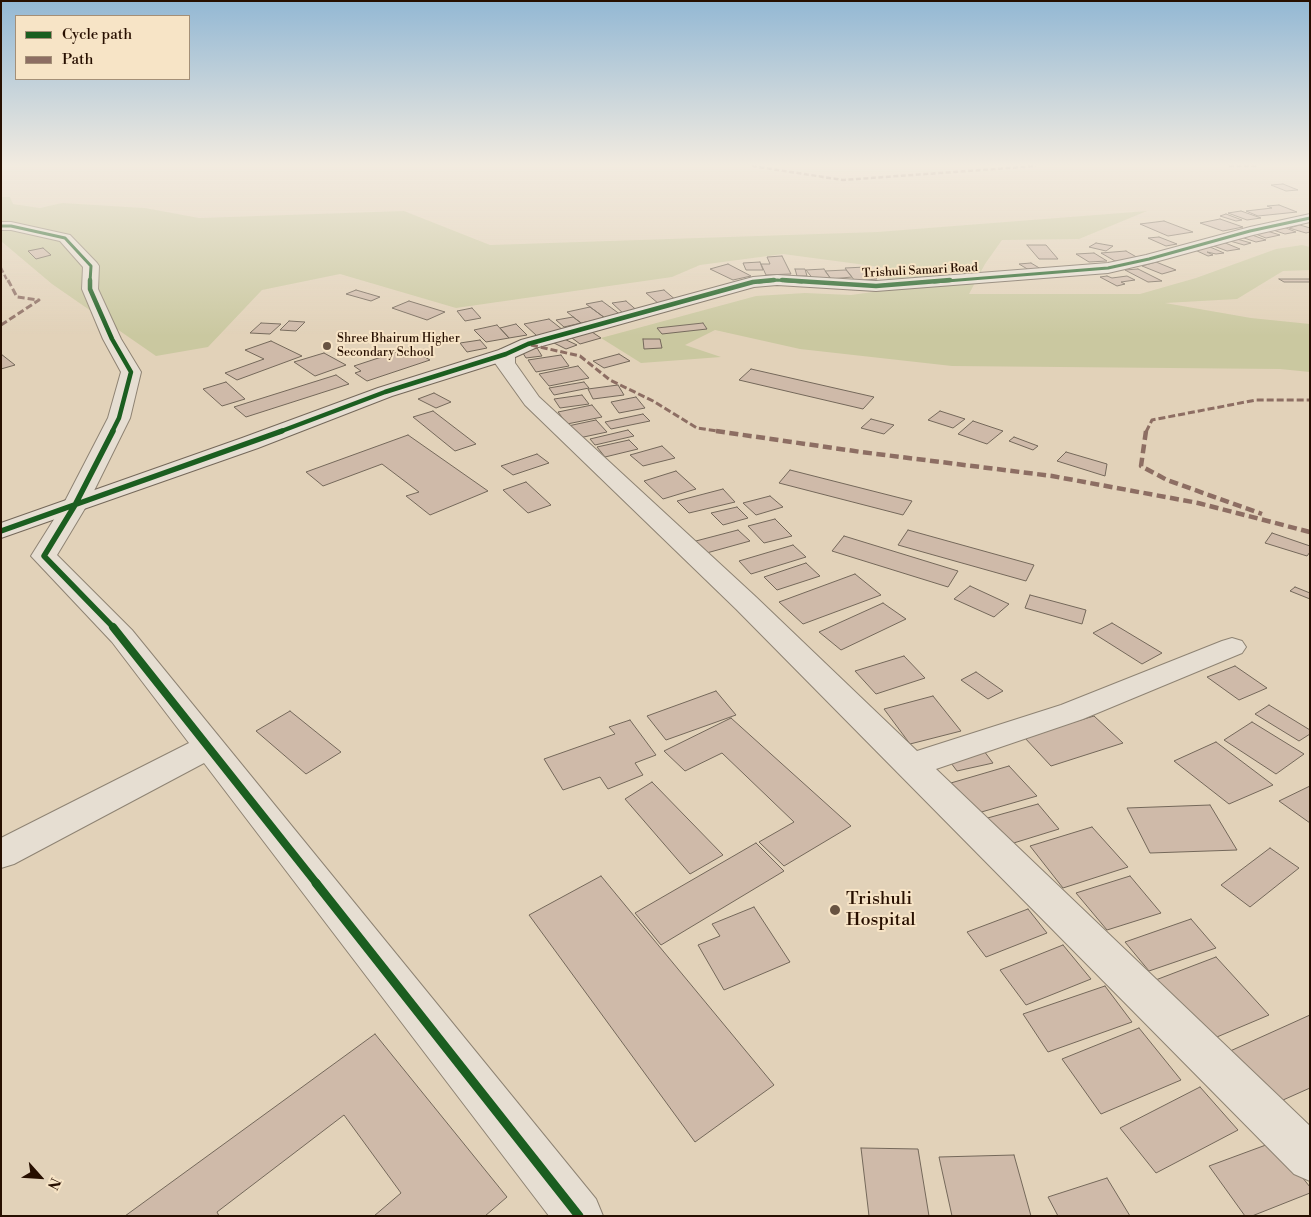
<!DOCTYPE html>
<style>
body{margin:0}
#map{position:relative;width:1311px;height:1217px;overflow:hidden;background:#e2d2b9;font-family:"Libre Bodoni",serif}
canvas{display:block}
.frame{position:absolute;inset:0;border:2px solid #270f00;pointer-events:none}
.legend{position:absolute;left:15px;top:15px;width:175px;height:65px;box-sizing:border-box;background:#f7e4c6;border:1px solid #a48f77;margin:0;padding:6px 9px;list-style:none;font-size:15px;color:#270f00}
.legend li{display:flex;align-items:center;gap:10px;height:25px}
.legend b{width:25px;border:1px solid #a48f77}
.north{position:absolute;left:15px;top:1152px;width:50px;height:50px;-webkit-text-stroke:4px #f7e4c6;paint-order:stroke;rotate:116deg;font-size:14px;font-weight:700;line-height:20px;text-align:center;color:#270f00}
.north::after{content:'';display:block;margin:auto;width:18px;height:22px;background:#270f00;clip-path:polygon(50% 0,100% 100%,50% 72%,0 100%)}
</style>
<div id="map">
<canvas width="1311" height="1217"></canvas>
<div class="frame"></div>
<ul class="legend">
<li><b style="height:6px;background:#1b5e20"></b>Cycle path</li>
<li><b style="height:6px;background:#8d6e63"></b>Path</li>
</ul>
<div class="north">N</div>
</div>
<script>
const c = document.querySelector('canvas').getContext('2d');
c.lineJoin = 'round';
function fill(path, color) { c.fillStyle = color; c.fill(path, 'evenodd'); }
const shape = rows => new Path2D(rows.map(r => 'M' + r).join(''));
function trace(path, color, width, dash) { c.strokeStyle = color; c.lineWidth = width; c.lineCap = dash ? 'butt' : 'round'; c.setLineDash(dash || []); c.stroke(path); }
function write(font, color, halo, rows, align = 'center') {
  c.font = font + ' "Libre Bodoni",serif'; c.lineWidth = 4; c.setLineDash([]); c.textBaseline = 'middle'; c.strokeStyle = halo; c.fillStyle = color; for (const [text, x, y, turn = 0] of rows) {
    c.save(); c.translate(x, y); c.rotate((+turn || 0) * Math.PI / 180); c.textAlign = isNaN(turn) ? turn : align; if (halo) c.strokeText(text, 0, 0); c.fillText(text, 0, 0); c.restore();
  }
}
fill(shape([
 [1,197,10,197,13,204,40,208,62,203,145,208,199,218,404,211,490,245,877,232,1147,211,1079,239,1002,240,985,264,969,294,1140,294,1196,278,1276,249,1302,245,1310,247,1310,270,1283,271,1237,299,1165,303,1251,318,1310,324,1310,372,1280,369,952,366,800,349,715,330,685,345,721,357,641,363,601,338,756,296,805,293,851,295,887,290,888,268,783,254,700,265,672,277,456,308,340,274,262,290,208,347,156,356,52,284,1,241]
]), '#cac8a0');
const building = shape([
 [1283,184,1298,190,1286,191,1271,185,1283,184],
 [1279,205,1297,212,1258,216,1246,211,1272,208,1267,206,1279,205],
 [1241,211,1261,218,1247,220,1228,213,1241,211],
 [1226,214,1242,220,1236,221,1220,216,1226,214],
 [1220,219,1243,227,1223,231,1200,223,1220,219],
 [1164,221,1193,232,1168,236,1140,224,1164,221],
 [1300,225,1310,228,1310,232,1306,233,1289,228,1300,225],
 [1281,226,1296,232,1285,234,1270,229,1281,226],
 [1267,231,1280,235,1266,238,1253,233,1267,231],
 [1252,235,1266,240,1256,242,1241,237,1252,235],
 [1159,237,1177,244,1166,246,1148,238,1159,237],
 [1237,239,1251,243,1244,245,1230,241,1237,239],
 [1223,242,1240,249,1227,251,1211,245,1223,242],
 [1096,243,1113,246,1106,251,1089,247,1096,243],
 [1027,245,1046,245,1058,259,1039,259,1027,245],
 [1210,247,1224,253,1216,254,1207,252,1213,255,1208,256,1195,250,1210,247],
 [43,248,51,255,36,259,28,251,43,248],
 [1126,251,1140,259,1115,261,1101,253,1126,251],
 [1094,253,1107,261,1089,262,1076,254,1094,253],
 [782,256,791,274,766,275,761,264,770,264,767,257,782,256],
 [760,262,763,270,746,270,743,263,760,262],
 [1156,262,1176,270,1162,274,1142,266,1156,262],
 [1031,263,1041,269,1029,270,1019,264,1031,263],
 [728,264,751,276,733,280,710,269,728,264],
 [866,267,877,279,855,281,845,268,866,267],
 [795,269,805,269,807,276,797,276,795,269],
 [824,269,831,279,814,280,806,270,824,269],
 [1138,269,1162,281,1148,282,1125,270,1138,269],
 [846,270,852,277,831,279,825,271,846,270],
 [1107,276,1112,278,1127,276,1135,280,1121,282,1125,284,1117,286,1100,277,1107,276],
 [1279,279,1310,279,1310,282,1284,282,1279,279],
 [356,290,380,297,371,301,346,294,356,290],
 [664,290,677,301,659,304,646,293,664,290],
 [409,301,445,312,427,320,392,308,409,301],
 [602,301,621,315,605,318,586,304,602,301],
 [626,301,640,313,625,315,612,303,626,301],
 [590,307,605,318,581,323,567,312,590,307],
 [472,308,481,318,465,321,457,311,472,308],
 [573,317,581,323,564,327,556,320,573,317],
 [549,319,563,330,537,336,524,324,549,319],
 [289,321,305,322,296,331,280,330,289,321],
 [261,323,281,324,270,334,250,333,261,323],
 [703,323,707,329,662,334,657,328,703,323],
 [516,324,527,335,509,338,500,328,516,324],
 [497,325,509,338,486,342,474,330,497,325],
 [589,330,601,338,580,344,568,335,589,330],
 [562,338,577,345,566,349,550,341,562,338],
 [643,339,660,339,662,348,644,349,643,339],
 [480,340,487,348,467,352,460,343,480,340],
 [271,341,302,356,237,380,225,373,264,359,245,350,271,341],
 [409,348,430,360,367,381,355,373,361,371,354,366,409,348],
 [537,348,542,356,526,358,521,350,537,348],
 [324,353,346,365,315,376,294,362,324,353],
 [1,354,15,365,1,369,1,354],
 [619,354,630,361,604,368,593,361,619,354],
 [561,355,569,366,536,372,528,360,561,355],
 [578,366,589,378,549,386,539,374,578,366],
 [751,369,874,397,863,409,739,380,751,369],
 [336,375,349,384,246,417,234,407,336,375],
 [226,382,245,399,222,406,203,389,226,382],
 [584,382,589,388,554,395,549,388,584,382],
 [618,385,624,395,593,399,588,389,618,385],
 [434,393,451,402,436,408,418,399,434,393],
 [582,395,589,404,560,408,554,399,582,395],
 [636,397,645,408,619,413,611,402,636,397],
 [592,405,602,417,567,424,558,412,592,405],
 [433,411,476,444,455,451,413,417,433,411],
 [940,411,965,419,953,428,928,420,940,411],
 [643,414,650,421,611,429,605,422,643,414],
 [871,419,894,425,884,434,861,428,871,419],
 [596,420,607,432,579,438,568,426,596,420],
 [973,421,1003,431,987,444,958,434,973,421],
 [628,430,634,436,595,445,590,439,628,430],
 [408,435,488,491,430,515,406,496,419,492,382,464,323,486,306,472,408,435],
 [1014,437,1038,446,1033,450,1009,441,1014,437],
 [629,440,638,449,605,457,597,447,629,440],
 [662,446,675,458,643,466,630,455,662,446],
 [1066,452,1107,464,1105,476,1057,461,1066,452],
 [537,454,549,463,513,475,501,466,537,454],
 [790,470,912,501,903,515,779,483,790,470],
 [676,471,696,489,663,499,644,481,676,471],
 [526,482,551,505,528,513,503,490,526,482],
 [723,489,735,502,689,513,677,501,723,489],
 [770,496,783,507,756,515,743,503,770,496],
 [737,507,748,518,723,525,711,513,737,507],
 [775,519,792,536,764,543,748,526,775,519],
 [738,530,750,541,703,554,692,542,738,530],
 [908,530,1034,565,1026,581,898,545,908,530],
 [1272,533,1310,546,1310,552,1307,556,1265,543,1272,533],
 [844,536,958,571,948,587,832,551,844,536],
 [793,545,806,557,751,574,739,561,793,545],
 [806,563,820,576,777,590,764,577,806,563],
 [855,574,881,595,803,624,779,602,855,574],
 [970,586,1009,604,994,617,954,599,970,586],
 [1295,587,1310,593,1310,599,1290,591,1295,587],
 [1030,595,1086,610,1082,624,1025,608,1030,595],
 [883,603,906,619,841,650,819,632,883,603],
 [1112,623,1162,653,1142,664,1093,633,1112,623],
 [904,656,925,678,876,694,855,671,904,656],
 [1235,666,1267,688,1239,700,1207,677,1235,666],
 [976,672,1003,691,988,699,961,680,976,672],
 [716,691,736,715,666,740,647,716,716,691],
 [933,696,961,731,910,744,884,709,933,696],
 [1269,705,1310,730,1310,734,1299,741,1255,714,1269,705],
 [290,711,341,752,306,774,256,731,290,711],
 [1094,716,1123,743,1051,766,1024,737,1094,716],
 [731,718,851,826,784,866,759,842,794,822,722,753,685,771,664,751,731,718],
 [630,720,656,755,635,763,643,775,608,789,600,777,563,790,544,759,615,734,609,727,630,720],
 [1252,722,1304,754,1276,774,1224,740,1252,722],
 [1216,742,1273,785,1229,804,1174,761,1216,742],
 [984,751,993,763,957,771,948,759,984,751],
 [1009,766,1037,796,971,815,944,785,1009,766],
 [652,782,723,855,690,874,625,799,652,782],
 [1310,786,1310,823,1279,801,1310,786],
 [1038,804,1059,829,1004,846,984,819,1038,804],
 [1210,805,1237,850,1150,853,1127,808,1210,805],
 [1092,827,1128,867,1063,888,1030,846,1092,827],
 [756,843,784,871,661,945,635,913,756,843],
 [1270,848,1299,868,1250,907,1221,885,1270,848],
 [601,876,774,1085,695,1142,529,915,601,876],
 [1130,876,1161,913,1107,930,1076,893,1130,876],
 [754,907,790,962,724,990,698,945,720,936,712,924,754,907],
 [1028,909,1047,933,986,957,967,932,1028,909],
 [1191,919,1216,948,1149,971,1125,942,1191,919],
 [1063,945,1091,979,1026,1005,1000,970,1063,945],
 [1216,957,1269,1015,1205,1042,1153,981,1216,957],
 [1105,986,1132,1022,1048,1052,1023,1014,1105,986],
 [1310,1015,1310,1088,1274,1104,1228,1052,1310,1015],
 [1139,1028,1181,1080,1101,1114,1062,1059,1139,1028],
 [375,1034,507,1197,485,1216,374,1216,401,1193,344,1115,217,1212,219,1216,125,1216,375,1034],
 [1200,1087,1238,1130,1156,1173,1120,1128,1200,1087],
 [1274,1142,1310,1187,1310,1193,1252,1216,1245,1216,1209,1166,1274,1142],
 [861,1148,918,1149,929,1216,869,1216,861,1148],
 [1014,1155,1031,1216,952,1216,939,1157,1014,1155],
 [1107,1178,1130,1216,1058,1216,1048,1197,1107,1178]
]);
fill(building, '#cfbaa9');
trace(building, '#74685a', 1);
const street = shape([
 [1,222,11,222,70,235,97,263,99,266,98,289,121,339,141,372,130,418,87,505,57,555,132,630,596,1199,603,1216,549,1216,204,763,14,864,1,868,1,838,189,743,112,642,31,556,63,505,108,418,121,372,103,339,82,289,83,267,60,241,11,230,1,230,1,222],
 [506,348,513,350,515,354,515,363,539,397,756,597,917,751,1061,705,1222,641,1232,638,1242,641,1246,647,1242,653,1083,719,936,769,1310,1126,1310,1181,1294,1174,736,609,525,405,495,363,499,350,506,348]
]);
const secondary = shape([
 [1310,214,1310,222,1253,235,1155,262,1108,273,876,291,777,285,754,287,535,348,513,358,392,396,258,448,1,538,1,523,242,438,378,388,499,350,521,340,753,277,777,275,876,281,1108,263,1146,255,1250,227,1310,214]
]);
trace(street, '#8e8373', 2);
trace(secondary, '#74685a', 2);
fill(street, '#e6ded2');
fill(secondary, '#e6ded2');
trace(shape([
 [752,166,843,180,1036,166],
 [1229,166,1259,166],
 [1,268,8,282]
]), '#8d6e63', 2.5, [5, 2.5]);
trace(shape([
 [1,325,39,300,17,297,8,280],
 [531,345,580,356,610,380,653,401,697,428,724,432],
 [1146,432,1152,420,1256,400,1310,400]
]), '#8d6e63', 3, [7, 3]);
trace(shape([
 [716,431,861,452,1052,476,1198,503,1310,532],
 [1146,431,1141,466,1167,480,1262,514]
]), '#8d6e63', 4.5, [9, 4.5]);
trace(shape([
 [1,226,11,226,65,238,91,266,90,282],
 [759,282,777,280,802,282],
 [934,282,1108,268,1149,259,1250,231,1310,218]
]), '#1b5e20', 3);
trace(shape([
 [90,280,90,289,112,339,131,372,119,418,112,432],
 [782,280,876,286,950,280],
 [279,432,385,392,506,354,528,344,753,282,774,280]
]), '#1b5e20', 4.5);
trace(shape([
 [113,431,75,505,44,556,114,628],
 [1,531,282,431]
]), '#1b5e20', 5.5);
trace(shape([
 [113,627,317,884]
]), '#1b5e20', 8);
trace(shape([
 [316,883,579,1216]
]), '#1b5e20', 9);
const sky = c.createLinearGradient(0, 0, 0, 336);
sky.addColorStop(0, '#93b8d4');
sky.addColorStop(0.49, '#f2ebe0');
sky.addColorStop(1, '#f2ebe000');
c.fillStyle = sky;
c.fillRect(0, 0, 1311, 336);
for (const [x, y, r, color] of [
 [327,346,5,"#685341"],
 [835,910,6,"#685341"]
]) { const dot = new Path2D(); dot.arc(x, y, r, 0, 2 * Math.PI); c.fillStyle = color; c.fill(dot); trace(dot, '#f7e4c6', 2); }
write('12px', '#270f00', '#f7e4c6', [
 ["Trishuli Samari Road",920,271,-3]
]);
write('12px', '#270f00', '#f7e4c6', [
 ["Shree Bhairum Higher",337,339],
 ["Secondary School",337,353]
], 'left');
write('18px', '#270f00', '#f7e4c6', [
 ["Trishuli",846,900],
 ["Hospital",846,921]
], 'left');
</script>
